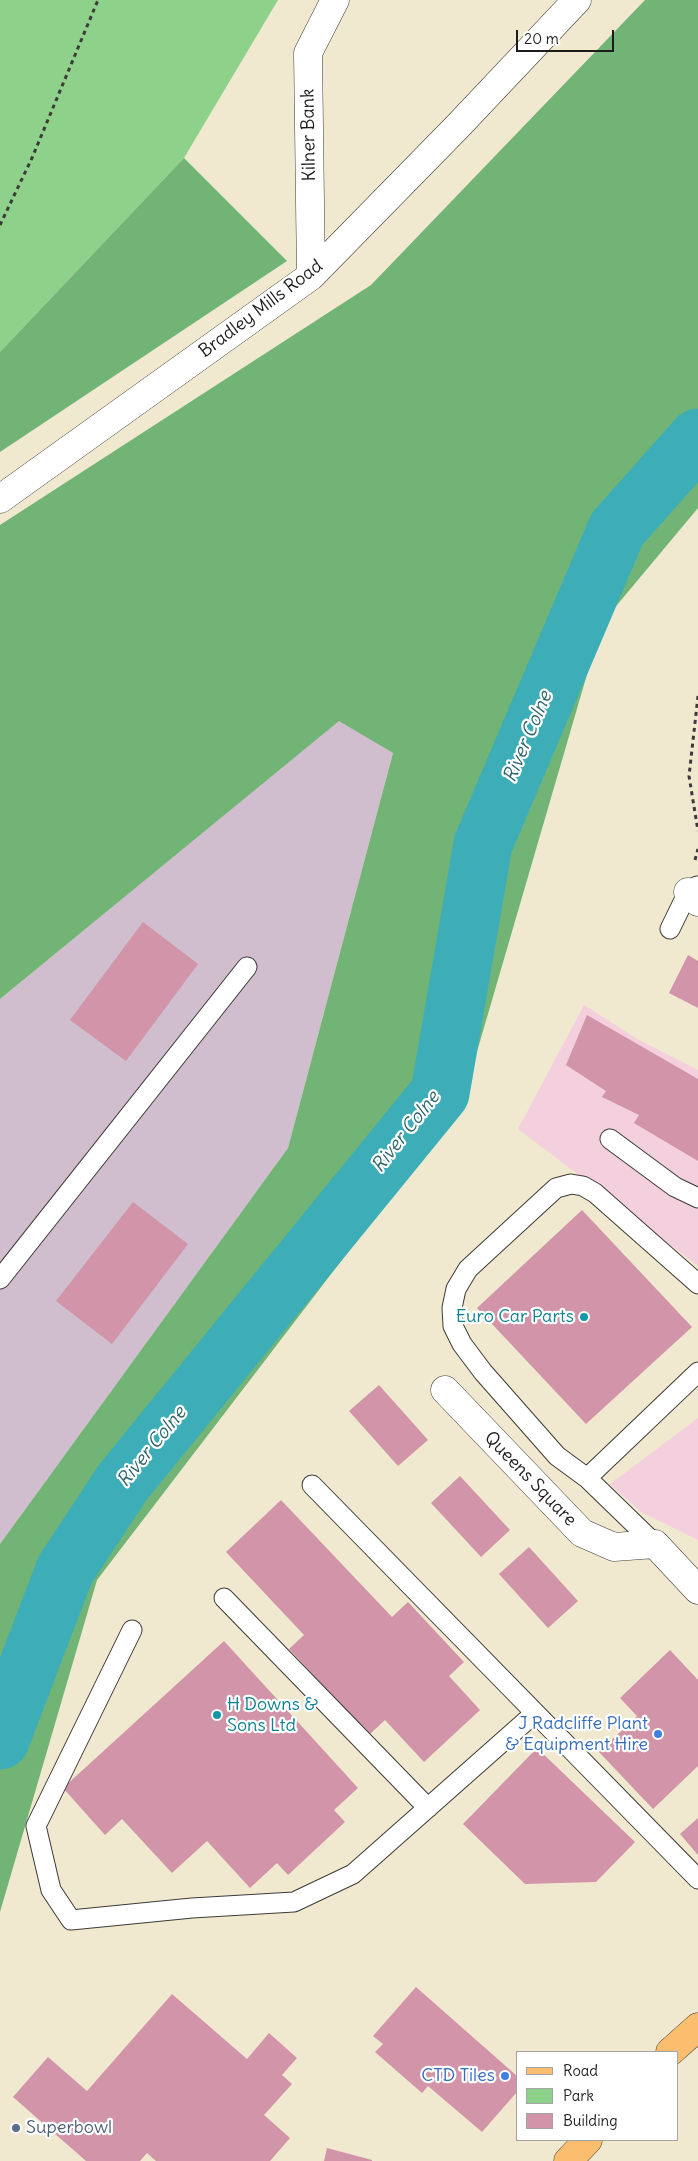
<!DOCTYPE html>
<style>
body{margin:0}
#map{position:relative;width:698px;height:2161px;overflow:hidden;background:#f0e9d0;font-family:Delius,sans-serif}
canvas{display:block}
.legend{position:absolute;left:516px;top:2051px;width:162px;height:90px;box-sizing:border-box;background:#fff;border:1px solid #a4a4a4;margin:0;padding:6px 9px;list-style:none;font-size:15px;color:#1c1c1c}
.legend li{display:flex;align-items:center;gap:10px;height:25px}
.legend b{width:25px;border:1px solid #a4a4a4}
.scale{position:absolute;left:516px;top:30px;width:98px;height:22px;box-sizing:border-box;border:2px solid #1c1c1c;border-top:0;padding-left:6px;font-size:15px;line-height:18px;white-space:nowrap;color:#1c1c1c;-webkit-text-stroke:4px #fff;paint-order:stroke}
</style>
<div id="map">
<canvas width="698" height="2161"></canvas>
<ul class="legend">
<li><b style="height:6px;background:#fbbd6e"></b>Road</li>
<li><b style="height:14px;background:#8dd18a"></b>Park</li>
<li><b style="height:14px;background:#d194a8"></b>Building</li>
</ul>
<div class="scale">20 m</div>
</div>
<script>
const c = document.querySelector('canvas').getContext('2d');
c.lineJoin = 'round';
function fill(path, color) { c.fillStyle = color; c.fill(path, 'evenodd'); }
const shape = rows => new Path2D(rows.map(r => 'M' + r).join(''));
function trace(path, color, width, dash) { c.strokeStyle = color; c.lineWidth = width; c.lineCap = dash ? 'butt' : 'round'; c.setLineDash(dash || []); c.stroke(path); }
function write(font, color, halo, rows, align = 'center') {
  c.font = font + ' Delius,sans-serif'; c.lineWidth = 4.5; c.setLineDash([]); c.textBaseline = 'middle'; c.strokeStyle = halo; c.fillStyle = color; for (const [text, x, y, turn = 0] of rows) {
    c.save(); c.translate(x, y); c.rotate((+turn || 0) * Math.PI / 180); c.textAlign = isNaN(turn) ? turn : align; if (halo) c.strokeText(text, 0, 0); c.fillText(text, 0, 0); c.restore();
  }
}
fill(shape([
 [584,1005,637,1039,698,1070,698,1266,518,1129],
 [698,1418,698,1540,641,1512,610,1484]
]), '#f4cfdd');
fill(shape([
 [339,720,393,753,288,1148,0,1544,0,999]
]), '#d0bdcd');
fill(shape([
 [0,0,278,0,184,158,0,352]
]), '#8dd18a');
fill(shape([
 [645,0,698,0,698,508,602,623,462,1103,97,1580,0,1912,0,1544,288,1148,393,753,339,721,0,999,0,525,371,285],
 [184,158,287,261,0,452,0,352]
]), '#72b376');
trace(shape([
 [0,1740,65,1570,123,1482,440,1093,483,844,617,529,698,438]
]), '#3daeb8', 59);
fill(shape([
 [143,922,198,964,126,1061,70,1020],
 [688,955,698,961,698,1008,669,993],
 [587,1015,698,1079,698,1161,634,1123,639,1115,602,1097,606,1091,566,1065],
 [133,1202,188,1244,112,1344,56,1301],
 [582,1210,692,1327,586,1424,477,1308],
 [379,1385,428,1440,398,1466,349,1411],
 [460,1476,510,1530,481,1557,431,1503],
 [281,1500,392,1617,408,1602,464,1662,449,1676,480,1710,424,1762,385,1720,369,1735,289,1649,304,1635,226,1552],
 [529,1547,578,1601,548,1628,499,1574],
 [224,1641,358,1788,334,1810,345,1822,288,1875,277,1863,250,1888,207,1841,172,1873,122,1819,105,1835,63,1788],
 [670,1650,698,1680,698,1766,653,1809,599,1752,637,1716,620,1698],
 [537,1748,635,1842,596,1882,525,1884,463,1824],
 [698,1818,698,1855,680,1834],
 [416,1987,517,2076,517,2092,482,2132,428,2086,422,2093,375,2052,383,2044,373,2036],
 [172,1994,247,2059,269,2033,297,2058,282,2075,292,2084,264,2115,290,2138,270,2161,156,2161,147,2153,140,2161,86,2161,13,2097,48,2057,87,2091],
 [327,2148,372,2160,372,2161,324,2161]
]), '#d194a8');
const lane = shape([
 [670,929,688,892,697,886],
 [610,1139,675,1187,698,1198],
 [0,1279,247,967],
 [587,1478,698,1372],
 [312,1485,698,1879],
 [655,1544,587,1478,557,1456,483,1372,462,1344,453,1326,452,1308,456,1289,468,1269,556,1188,571,1184,583,1186,595,1193,698,1284],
 [224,1598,428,1808],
 [132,1630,36,1826,51,1890,71,1920,192,1908,294,1902,353,1874,535,1713]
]);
const street = shape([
 [311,276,308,53,335,0],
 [0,499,311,276,458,126,577,0],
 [688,892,698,902],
 [445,1390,582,1533,614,1547,655,1544,698,1590]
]);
const primary = shape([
 [670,2052,698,2027],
 [568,2161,588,2140]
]);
trace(lane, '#3c3b37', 21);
trace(street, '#3c3b37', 29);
trace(primary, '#3c3b37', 29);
trace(shape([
 [0,225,32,158,98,0],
 [698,696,689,776,698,831],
 [695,860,698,849]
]), '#3c3b37', 3, [4, 4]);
trace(lane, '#fff', 19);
trace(street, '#fff', 28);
trace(primary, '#fbbd6e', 28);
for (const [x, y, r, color] of [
 [584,1317,5,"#0f9aa8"],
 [217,1715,5,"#0f9aa8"],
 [658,1734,5,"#3f7fe0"],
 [505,2076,5,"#3f7fe0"],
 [16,2128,5,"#5c6f8a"]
]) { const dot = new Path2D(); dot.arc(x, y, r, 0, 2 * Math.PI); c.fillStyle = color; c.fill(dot); trace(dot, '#fff', 2); }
write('18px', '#1c1c1c', '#fff', [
 ["Kilner Bank",309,135,-91],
 ["Bradley Mills Road",261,309,-37],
 ["Queens Square",530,1479,46]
]);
write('18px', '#0d838f', '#fff', [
 ["Euro Car Parts",574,1317],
 ["H Downs &",227,1705,"left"],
 ["Sons Ltd",227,1726,"left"]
], 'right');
write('18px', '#366cbe', '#fff', [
 ["J Radcliffe Plant",648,1724],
 ["& Equipment Hire",648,1745],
 ["CTD Tiles",495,2076]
], 'right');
write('18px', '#4e5e75', '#fff', [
 ["Superbowl",26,2128]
], 'left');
write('italic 19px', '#2c656a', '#fff', [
 ["River Colne",528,737,-67],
 ["River Colne",406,1132,-52],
 ["River Colne",152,1447,-51]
]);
</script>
